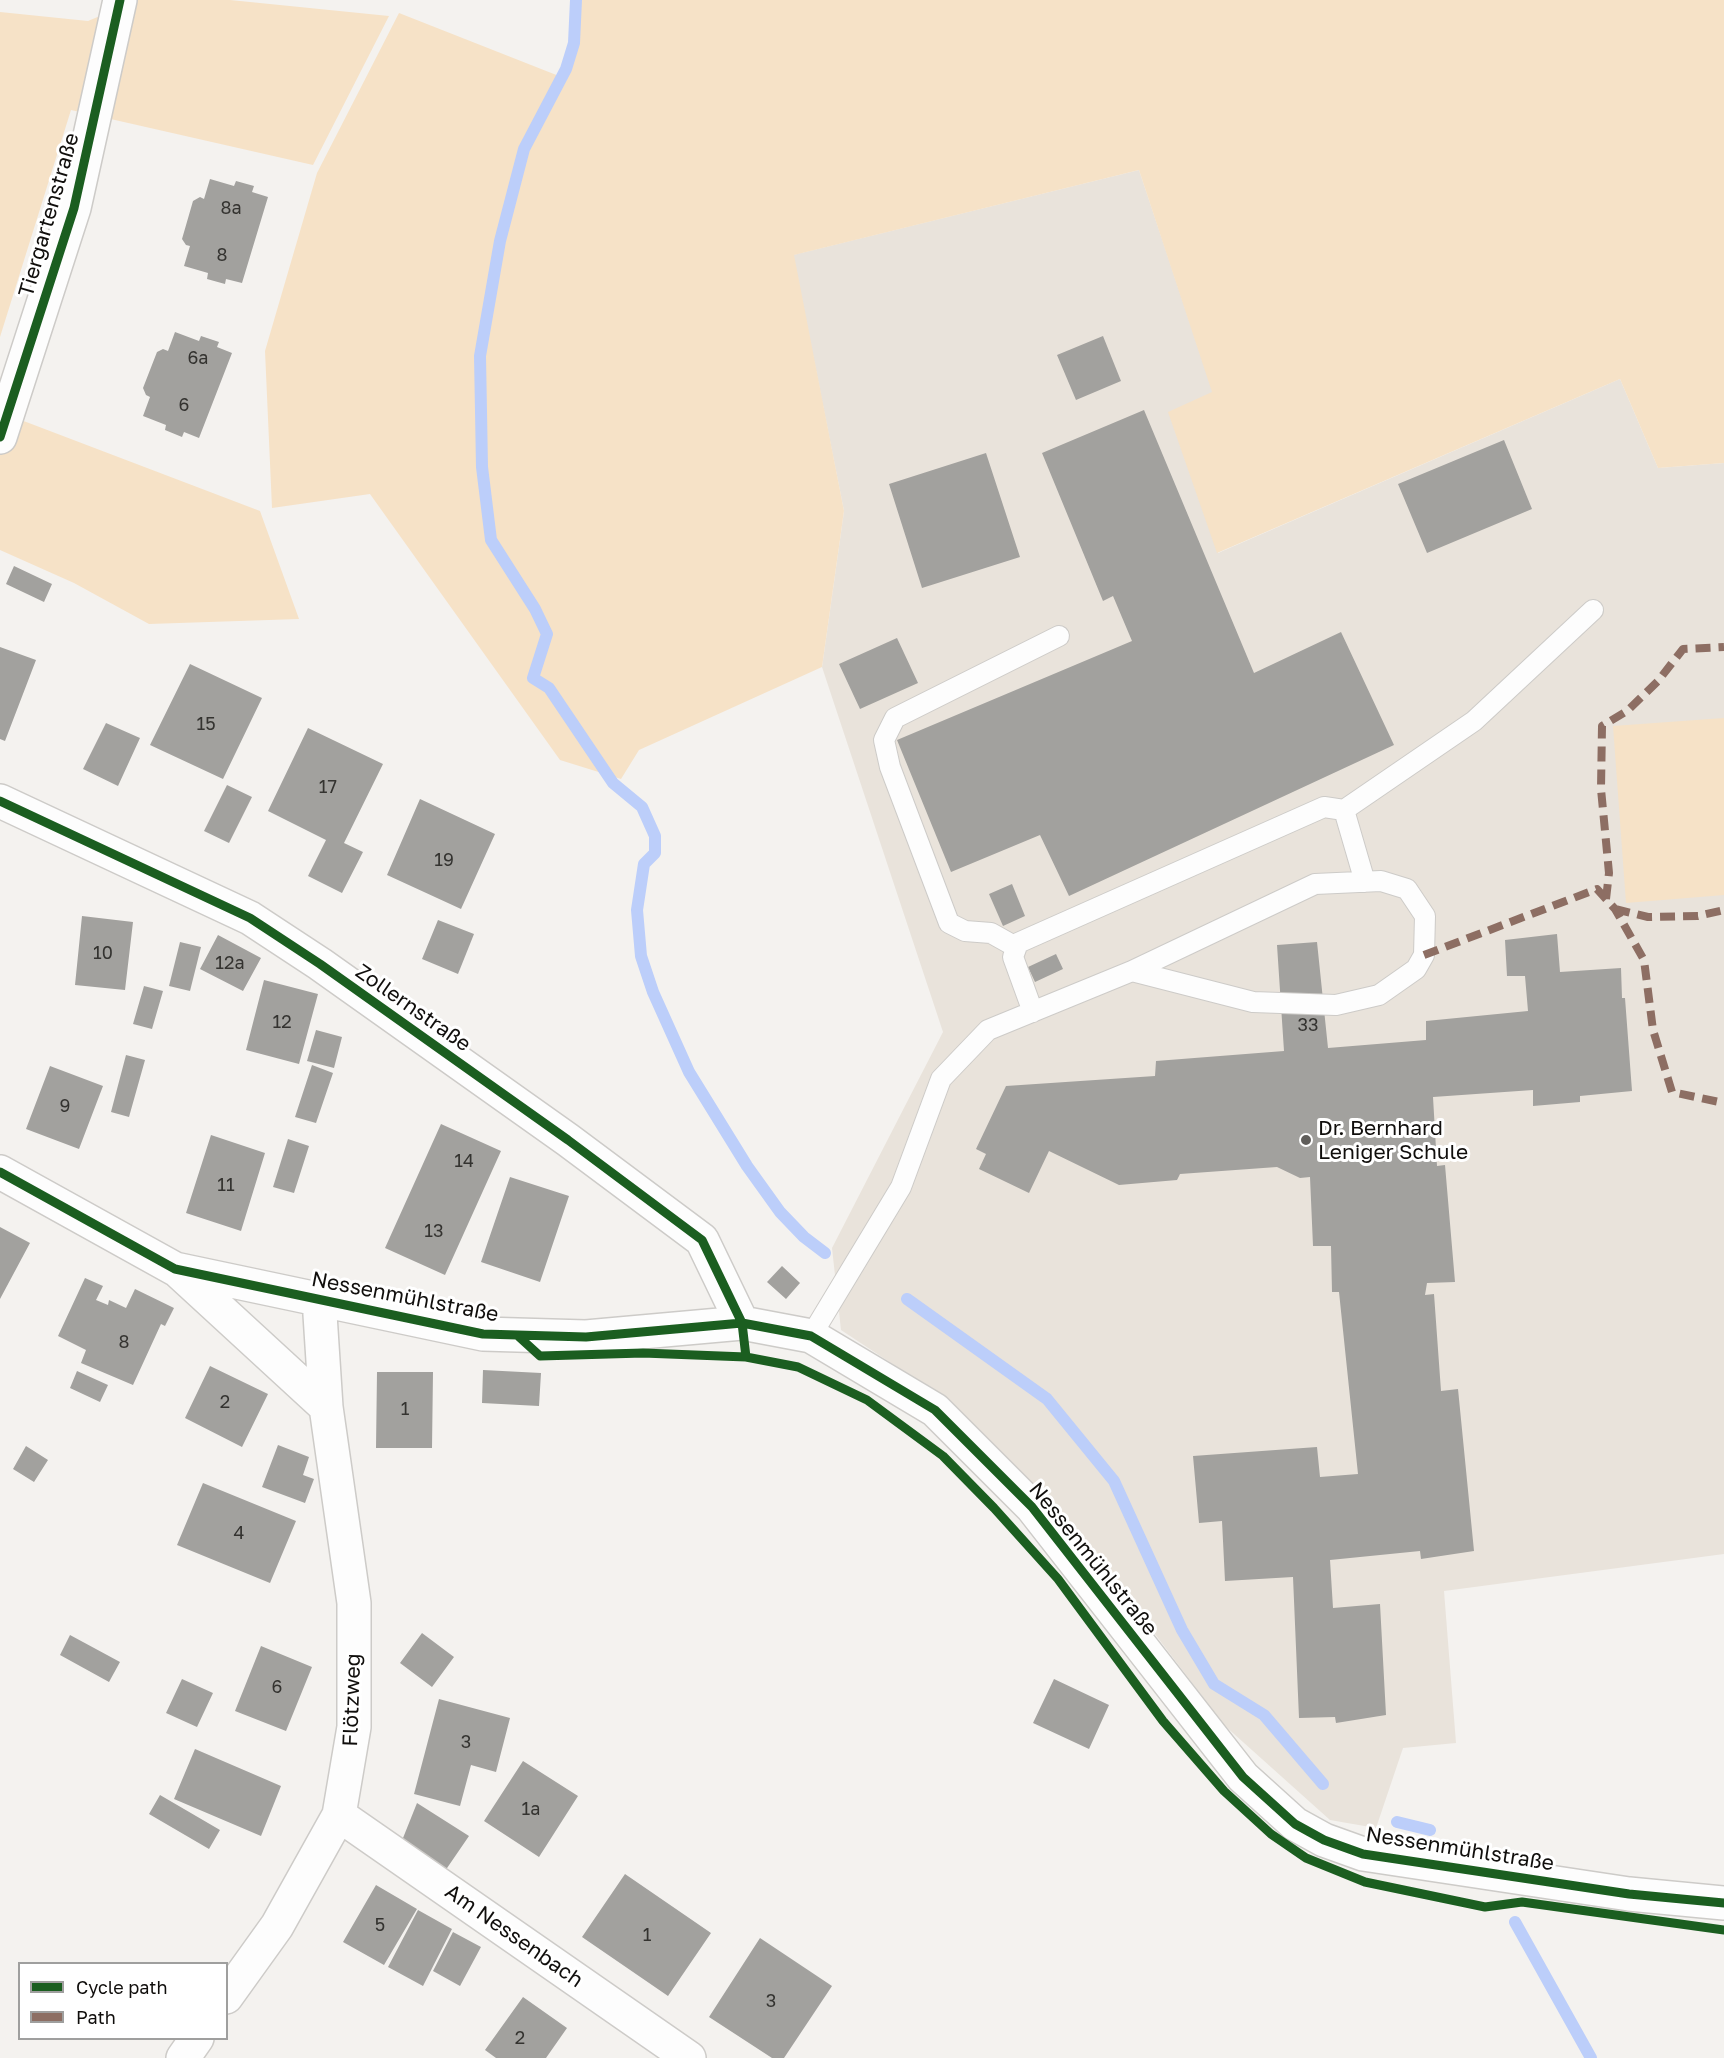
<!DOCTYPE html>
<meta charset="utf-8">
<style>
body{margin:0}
#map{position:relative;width:1724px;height:2058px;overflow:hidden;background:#f4f2ef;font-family:"Golos Text",sans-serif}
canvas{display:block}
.legend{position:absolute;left:18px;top:1962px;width:210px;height:78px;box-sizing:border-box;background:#fff;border:2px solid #9f9f9e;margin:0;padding:8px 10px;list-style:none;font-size:18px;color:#100e0c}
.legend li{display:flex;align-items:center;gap:12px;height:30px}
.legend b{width:30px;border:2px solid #9f9f9e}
</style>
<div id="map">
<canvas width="1724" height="2058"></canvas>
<ul class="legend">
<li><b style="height:8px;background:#1b5e20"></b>Cycle path</li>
<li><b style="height:8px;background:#8d6e63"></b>Path</li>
</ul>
</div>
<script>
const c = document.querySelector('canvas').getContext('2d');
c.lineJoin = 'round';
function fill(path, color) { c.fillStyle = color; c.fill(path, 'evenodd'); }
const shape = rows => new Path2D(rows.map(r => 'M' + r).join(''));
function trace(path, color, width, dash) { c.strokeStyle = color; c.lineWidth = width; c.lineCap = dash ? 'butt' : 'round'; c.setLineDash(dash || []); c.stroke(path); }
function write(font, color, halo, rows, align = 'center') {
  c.font = font + ' "Golos Text",sans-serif'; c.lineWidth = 6; c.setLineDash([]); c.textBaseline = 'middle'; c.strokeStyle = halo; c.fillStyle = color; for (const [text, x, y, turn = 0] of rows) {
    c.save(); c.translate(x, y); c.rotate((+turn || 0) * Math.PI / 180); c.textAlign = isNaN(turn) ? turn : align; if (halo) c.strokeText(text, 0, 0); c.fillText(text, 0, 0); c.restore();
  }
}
fill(shape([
 [1139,170,1213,392,1218,553,1620,379,1658,468,1724,463,1724,1554,1444,1591,1456,1743,1403,1748,1376,1828,1330,1820,1224,1725,1092,1551,986,1438,938,1394,841,1330,832,1248,943,1032,822,667,844,511,793,255]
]), '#e9e3db');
fill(shape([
 [138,0,230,0,389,16,313,165,71,110,0,337,0,12,88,21],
 [572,0,1724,0,1724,463,1658,468,1620,379,1217,553,1168,412,1212,392,1139,170,794,255,844,511,822,667,639,750,621,779,560,760,370,494,272,508,265,351,317,173,399,13,564,78,576,38],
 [0,412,260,511,299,619,149,624,74,583,0,550],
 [1724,718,1724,895,1626,903,1613,726]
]), '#f6e2c7');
trace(shape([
 [576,0,574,43,566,69,524,149,500,241,480,356,482,467,491,540,535,609,547,634,533,678,549,688,613,783,642,807,655,836,655,853,644,864,637,910,641,956,653,992,689,1072,747,1166,780,1212,804,1237,825,1253],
 [907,1299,1047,1399,1114,1481,1182,1630,1214,1684,1264,1715,1323,1784],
 [1397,1822,1430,1830],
 [1515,1922,1591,2058]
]), '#bccefa', 12);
fill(shape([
 [210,179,234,186,236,181,254,186,252,192,268,197,242,283,226,279,225,284,207,279,208,273,184,266,190,246,186,245,182,239,193,201,200,197,204,199],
 [175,332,199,341,201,336,219,342,217,347,232,353,199,438,184,432,182,437,165,430,166,425,143,416,150,397,146,395,143,388,157,352,163,349,168,351],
 [1103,336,1121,381,1076,400,1057,355],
 [1144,410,1254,673,1341,632,1394,745,1069,896,1040,835,951,872,897,740,1132,641,1113,596,1103,601,1042,453],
 [1504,440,1532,509,1427,553,1398,484],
 [986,453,1020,557,922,588,889,484],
 [14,566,52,584,44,602,6,584],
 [897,638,918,683,860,709,839,664],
 [0,647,36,660,5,741,0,739],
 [190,664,262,698,223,779,150,745],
 [106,723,140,738,118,786,83,769],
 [308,728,383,764,344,843,363,852,342,893,308,876,326,840,268,811],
 [227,785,252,797,229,843,204,831],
 [420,799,495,834,461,909,387,875],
 [1012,884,1025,916,1003,926,989,894],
 [82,916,133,922,125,990,75,985],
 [438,920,474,934,458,974,422,959],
 [1557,934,1560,972,1621,968,1622,998,1625,998,1632,1091,1580,1096,1580,1102,1533,1106,1533,1090,1433,1097,1437,1166,1445,1165,1455,1282,1427,1283,1425,1295,1434,1294,1441,1391,1458,1389,1474,1551,1421,1559,1420,1551,1330,1560,1333,1608,1380,1604,1386,1715,1336,1723,1335,1717,1299,1718,1293,1577,1225,1581,1222,1521,1199,1523,1193,1456,1317,1447,1320,1477,1358,1474,1339,1292,1332,1292,1331,1246,1313,1246,1310,1177,1300,1178,1277,1167,1180,1174,1177,1180,1119,1185,1049,1151,1029,1193,979,1169,986,1154,976,1149,1006,1086,1155,1076,1156,1061,1284,1051,1277,945,1317,942,1328,1048,1426,1040,1426,1021,1528,1011,1525,976,1507,976,1505,940],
 [218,935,261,958,243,991,200,969],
 [180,942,201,947,190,991,169,986],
 [1056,954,1063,969,1035,982,1028,967],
 [264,980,318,994,299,1064,246,1050],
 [144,986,163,991,152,1029,133,1024],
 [316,1030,342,1037,334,1068,307,1061],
 [126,1055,145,1060,129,1117,111,1112],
 [312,1065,333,1073,316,1123,295,1117],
 [50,1066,103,1086,79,1149,26,1129],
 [441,1124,501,1151,445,1275,385,1248],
 [211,1135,265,1153,241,1231,186,1213],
 [288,1139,309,1146,294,1193,273,1187],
 [510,1177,569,1196,540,1282,481,1262],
 [0,1227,30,1243,0,1299],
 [782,1266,800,1283,786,1299,767,1282],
 [85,1278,103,1286,96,1300,108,1305,109,1300,126,1308,135,1289,174,1308,165,1326,161,1324,133,1385,81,1363,86,1350,58,1336],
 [210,1366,268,1394,242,1447,185,1418],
 [483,1370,541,1373,539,1406,482,1403],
 [77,1371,108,1385,100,1402,70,1388],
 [377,1372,433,1372,432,1448,376,1448],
 [278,1445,309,1457,303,1475,314,1479,305,1503,262,1487],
 [26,1446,48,1460,34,1482,13,1469],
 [203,1483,296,1521,270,1583,177,1545],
 [422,1633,454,1657,432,1687,400,1663],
 [70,1635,120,1662,109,1682,60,1655],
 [261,1646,312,1667,286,1731,235,1711],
 [182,1679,213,1693,197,1727,166,1713],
 [1054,1679,1109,1705,1089,1749,1033,1723],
 [439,1699,510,1718,496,1772,471,1765,460,1806,414,1794],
 [195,1749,281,1786,261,1836,174,1799],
 [523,1761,578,1796,539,1857,484,1821],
 [160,1795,220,1830,209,1849,149,1814],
 [417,1803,469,1836,445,1871,401,1843],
 [625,1874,711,1933,668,1996,582,1937],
 [376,1885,417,1909,384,1965,343,1942],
 [418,1910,452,1929,423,1986,388,1967],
 [453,1932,481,1947,460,1986,433,1971],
 [760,1938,832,1986,784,2058,772,2058,709,2017],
 [523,1997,567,2028,546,2058,496,2058,485,2050]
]), '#a2a19e');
const service = shape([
 [1344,810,1474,721,1593,610],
 [1016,947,991,933,965,931,949,923,890,767,884,740,895,718,1059,636],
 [1033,1012,1013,957,1018,943,1324,807,1344,810,1365,882],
 [811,1336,901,1187,941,1079,988,1030,1132,971,1253,1002,1336,1005,1379,995,1416,969,1424,955,1425,916,1407,889,1381,881,1315,884,1132,971]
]);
const minor = shape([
 [0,437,74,208,120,0],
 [0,801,250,918,320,964,568,1140,702,1240,742,1323],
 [0,1172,175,1269,483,1334,586,1337,742,1323,811,1336,935,1410,1032,1507,1243,1777,1295,1824,1324,1840,1363,1854,1629,1894,1724,1903],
 [177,1270,326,1407,354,1603,354,1727,339,1815,277,1926,226,1997],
 [319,1299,326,1407],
 [339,1815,689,2058],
 [183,2058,197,2038]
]);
trace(service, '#cdcbc8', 22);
trace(minor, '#cdcbc8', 36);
trace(service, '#fdfdfd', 20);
trace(minor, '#fdfdfd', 33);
trace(shape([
 [1606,899,1609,873,1601,789,1602,726,1627,711,1658,681,1683,649,1724,647],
 [1615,909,1648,917,1698,916,1724,910],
 [1424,955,1597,889,1615,909,1644,960,1653,1030,1672,1092,1724,1103]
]), '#8d6e63', 8, [15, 8]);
trace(shape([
 [0,437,74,208,120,0],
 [0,801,250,918,320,964,568,1140,702,1240,742,1323,746,1357],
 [0,1172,175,1269,483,1334,586,1337,742,1323,811,1336,935,1410,1032,1507,1243,1777,1295,1824,1324,1840,1363,1854,1629,1894,1724,1903],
 [517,1335,540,1356,643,1353,746,1357,798,1367,867,1400,943,1456,994,1508,1058,1579,1163,1721,1224,1791,1271,1834,1306,1858,1365,1882,1485,1907,1522,1902,1724,1930]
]), '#1b5e20', 9);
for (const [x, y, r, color] of [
 [1306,1140,6,"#605e5b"]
]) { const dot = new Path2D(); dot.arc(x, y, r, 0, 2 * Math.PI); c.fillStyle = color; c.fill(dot); trace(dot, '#fff', 2); }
write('18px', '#343330', null, [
 ["8a",231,208],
 ["8",222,255],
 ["6a",198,358],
 ["6",184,405],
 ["15",206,724],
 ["17",328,787],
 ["19",444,860],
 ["10",103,953],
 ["12a",230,963],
 ["12",282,1022],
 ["33",1308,1025],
 ["9",65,1106],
 ["14",464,1161],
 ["11",226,1185],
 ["13",434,1231],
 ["8",124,1342],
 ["2",225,1402],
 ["1",405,1409],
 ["4",239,1533],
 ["6",277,1687],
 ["3",466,1742],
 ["1a",531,1809],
 ["5",380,1925],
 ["1",647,1935],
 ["3",771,2001],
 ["2",520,2038]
]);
write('21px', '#100e0c', '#fff', [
 ["Tiergartenstraße",49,215,-74],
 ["Zollernstraße",413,1008,35],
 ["Nessenmühlstraße",405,1297,11],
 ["Nessenmühlstraße",1093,1559,51],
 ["Flötzweg",352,1700,-88],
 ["Nessenmühlstraße",1460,1849,9],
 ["Am Nessenbach",514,1936,35]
]);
write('21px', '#100e0c', '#fff', [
 ["Dr. Bernhard",1318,1128],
 ["Leniger Schule",1318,1152]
], 'left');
</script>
